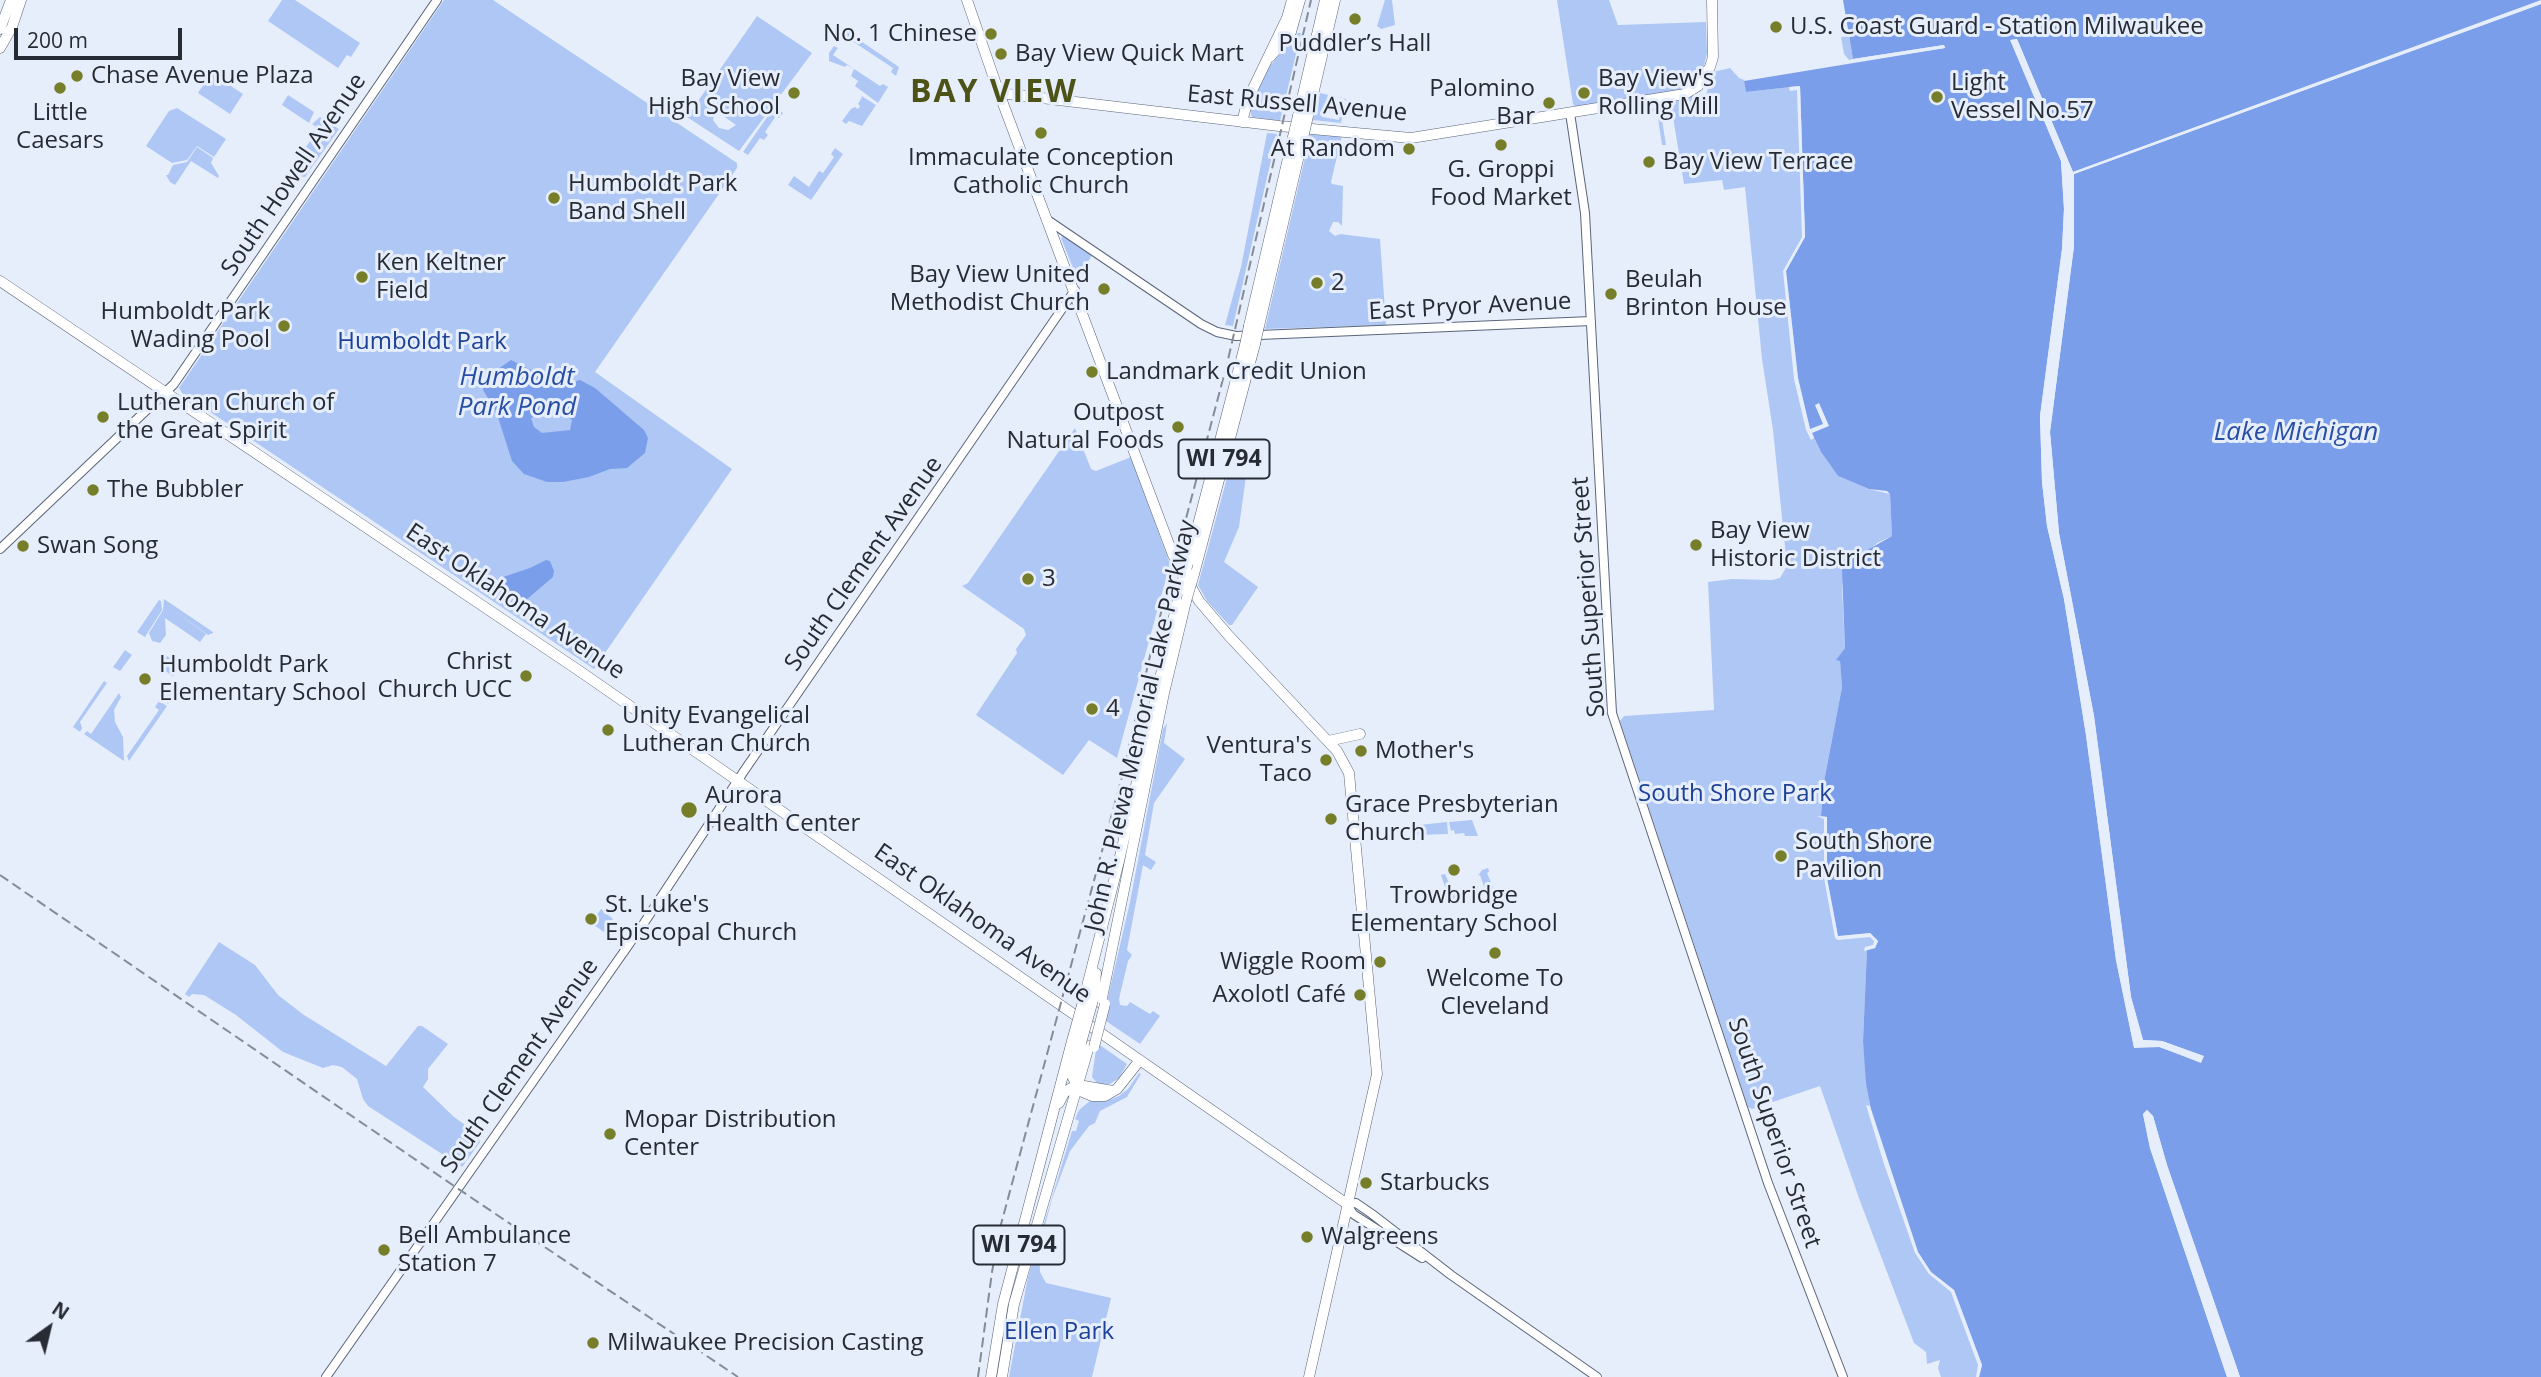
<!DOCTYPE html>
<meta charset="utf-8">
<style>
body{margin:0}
#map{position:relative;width:2541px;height:1377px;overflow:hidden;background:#e6eefc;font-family:"Open Sans",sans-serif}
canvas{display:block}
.north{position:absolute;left:14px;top:1293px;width:70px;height:70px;-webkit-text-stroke:5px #e6eefc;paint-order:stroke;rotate:34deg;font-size:19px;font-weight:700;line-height:28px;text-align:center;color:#272b34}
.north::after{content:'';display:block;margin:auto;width:24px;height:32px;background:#272b34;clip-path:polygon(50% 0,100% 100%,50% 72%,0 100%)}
.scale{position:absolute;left:14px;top:28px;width:168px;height:32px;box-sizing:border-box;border:4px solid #272b34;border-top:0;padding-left:9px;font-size:21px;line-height:24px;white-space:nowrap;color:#272b34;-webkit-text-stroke:5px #e6eefc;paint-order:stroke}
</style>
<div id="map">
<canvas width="2541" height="1377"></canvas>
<div class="north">N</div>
<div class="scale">200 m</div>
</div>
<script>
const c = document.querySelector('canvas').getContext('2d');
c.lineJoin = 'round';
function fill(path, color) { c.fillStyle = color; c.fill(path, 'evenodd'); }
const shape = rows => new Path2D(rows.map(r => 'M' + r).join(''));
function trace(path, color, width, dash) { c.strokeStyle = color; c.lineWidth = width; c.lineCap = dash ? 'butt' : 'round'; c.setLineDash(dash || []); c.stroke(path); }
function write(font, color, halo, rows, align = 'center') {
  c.font = font + ' "Open Sans",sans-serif'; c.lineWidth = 6; c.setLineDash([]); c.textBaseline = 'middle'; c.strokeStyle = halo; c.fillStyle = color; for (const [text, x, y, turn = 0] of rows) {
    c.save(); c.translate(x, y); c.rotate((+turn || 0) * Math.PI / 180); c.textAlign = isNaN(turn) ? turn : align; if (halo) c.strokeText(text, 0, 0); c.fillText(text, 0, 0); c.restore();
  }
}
fill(shape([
 [282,0,295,0,360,43,351,57,347,55,338,68,268,21],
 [444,0,493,0,737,163,737,168,595,372,732,469,594,669,182,393,179,388],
 [1385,0,1392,0,1395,25,1381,29,1377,26],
 [1557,0,1609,0,1618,25,1706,22,1707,53,1703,70,1690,85,1677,91,1576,107,1573,104],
 [757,16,812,53,739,151,687,117],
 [715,110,736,125,728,130,719,128,713,120],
 [846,31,899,67,896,76,891,72,893,68,846,37,842,40,840,38],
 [1298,33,1301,33,1280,121,1252,117,1250,110,1252,101,1268,68],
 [1849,36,1853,59,1849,60,1844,54,1841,37],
 [834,46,838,48,833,55,880,86,883,84,888,87,878,103,855,86,858,81,851,76,854,69,847,65,845,67,829,61,829,53],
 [1730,68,1739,78,1744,80,1746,92,1800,86,1810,429,1821,452,1838,476,1869,489,1890,494,1892,536,1877,543,1844,575,1842,587,1845,648,1837,660,1840,660,1842,687,1823,787,1821,815,1827,817,1870,933,1878,941,1867,951,1863,1041,1870,1106,1954,1290,1982,1365,1979,1377,1941,1377,1938,1368,1940,1360,1927,1364,1926,1352,1914,1343,1860,1201,1820,1086,1752,1109,1748,1107,1620,721,1624,716,1714,710,1708,582,1732,579,1772,580,1780,578,1787,566,1773,430,1762,359,1745,187,1724,190,1722,180,1684,184,1671,105,1674,101,1696,94,1706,95,1713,72],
 [211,73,243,94,230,114,198,93],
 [1320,93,1346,99,1346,101,1343,98,1328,95,1322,117,1339,120,1342,107,1344,108,1341,123,1313,120],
 [288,95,314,112,309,123,282,105],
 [860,95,876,105,862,126,849,121,846,124,842,121,851,109,855,107,858,109,860,106,858,104,862,97],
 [774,107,783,113,779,118,776,116,765,132,768,135,764,140,760,138,748,155,743,152],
 [1660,107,1666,145,1662,145,1657,111,1622,114],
 [177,108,226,139,214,157,197,146,187,160,172,163,146,146,169,111],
 [320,117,339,129,305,177,298,176,290,171,312,138,320,143,327,134,312,124],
 [1311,132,1342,135,1331,182,1332,184,1343,186,1342,226,1338,222,1333,222,1329,231,1335,236,1340,234,1380,239,1386,325,1265,329],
 [1267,133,1277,134,1233,326,1225,325,1241,267],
 [197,147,213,158,211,163,219,176,218,178,191,161,175,185,170,182,166,175,168,175,173,165,187,162],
 [835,148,843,154,811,200,788,185,794,176,809,187,819,171,823,173,834,157,831,154],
 [1064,235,1092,255,1080,275,1075,273,1061,238],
 [1075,428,1091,469,1096,471,1131,457,1170,564,1117,758,1089,740,1063,775,976,715,1017,653,1016,649,1026,635,1024,629,962,586,968,583],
 [1248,462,1239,527,1224,562,1258,587,1232,625,1229,625,1207,601,1198,585,1231,463],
 [164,599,213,632,213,633,208,635,171,608,206,634,200,642,165,618,166,635,160,643,152,641,149,633,163,610],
 [159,600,161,601,162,610,145,637,137,632],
 [125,650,132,655,120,671,113,667],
 [167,656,180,665,173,676,159,667],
 [104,681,107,683,80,722,82,728,80,732,73,727],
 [172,682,180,687,168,704,161,698],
 [119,693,121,697,114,710,115,722,123,737,124,761,84,734,87,731,91,734],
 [159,701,167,706,129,761,127,756,159,710,155,707],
 [1167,723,1164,743,1185,759,1154,803,1145,855,1156,862,1151,870,1143,865,1127,950,1132,955,1128,961,1119,999,1120,1005,1127,1006,1130,1002,1150,1014,1153,1011,1160,1016,1140,1044,1103,1019,1130,902,1163,729],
 [1472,820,1478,836,1465,836,1464,833,1455,834,1454,830,1451,831,1449,822],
 [1447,822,1448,834,1417,835,1417,843,1413,843,1408,828,1410,826],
 [1488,868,1489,872,1487,873,1500,904,1491,907,1480,875,1478,876,1482,870],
 [1445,874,1455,897,1455,903,1451,905,1441,875],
 [601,909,613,919,604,932,591,923],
 [219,942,255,965,278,995,304,1015,386,1066,418,1026,422,1026,448,1044,428,1069,428,1079,423,1087,454,1117,475,1132,480,1142,462,1167,368,1106,363,1099,357,1079,342,1067,333,1065,323,1068,283,1052,236,1015,204,995,192,994,189,997,185,994],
 [1097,1043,1127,1064,1119,1078,1110,1084,1098,1084,1092,1077],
 [1139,1073,1141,1074,1127,1097,1100,1111,1095,1123,1089,1126,1070,1151,1052,1199,1039,1248,1040,1272,1046,1283,1111,1298,1092,1377,1009,1377,1028,1277,1072,1131,1076,1131,1079,1121,1075,1119,1079,1110,1090,1101,1109,1100,1119,1096,1128,1089]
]), '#afc7f5');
fill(shape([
 [1843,0,2541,0,2073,172,2017,39,2011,40,2061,161,2064,209,2062,249,2040,416,2042,482,2047,526,2064,599,2086,735,2116,960,2134,1047,2159,1047,2201,1062,2203,1056,2162,1041,2143,1040,2131,997,2094,716,2059,533,2050,432,2074,246,2074,174,2541,4,2541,1377,2240,1377,2167,1165,2153,1116,2147,1110,2143,1114,2150,1148,2227,1377,1979,1377,1982,1365,1954,1290,1931,1272,1918,1252,1872,1115,1866,1083,1863,1041,1867,950,1875,948,1878,941,1870,933,1838,937,1827,878,1827,817,1821,816,1823,787,1842,687,1840,661,1836,660,1845,648,1842,570,1850,560,1892,536,1890,494,1887,491,1869,489,1838,476,1821,452,1810,429,1798,378,1786,271,1805,237,1800,86,1746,92,1744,81,1945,48,1944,45,1853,59],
 [511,360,533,371,550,385,558,386,580,380,595,388,644,430,648,438,645,453,627,468,610,469,589,477,563,482,547,482,524,474,512,461,496,411,483,390,487,377],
 [544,413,565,415,572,420,570,430,542,433,534,427,531,418],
 [546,560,550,561,554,571,553,577,526,600,520,602,512,597,503,583,503,577,530,568]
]), '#7a9ee9');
fill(shape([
 [2541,1,2541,4,2074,174,2074,246,2050,432,2059,533,2094,716,2131,997,2143,1040,2162,1041,2204,1056,2201,1063,2160,1047,2134,1048,2116,960,2086,735,2064,599,2047,526,2042,482,2040,416,2062,249,2064,209,2061,161,2010,40,2017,39,2073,172],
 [2064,163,2070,175,2070,246,2047,432,2056,534,2090,717,2128,998,2140,1041,2148,1044,2137,1044,2119,959,2090,735,2068,599,2050,525,2046,482,2043,417,2066,249,2068,209],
 [1944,45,1945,48,1854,62,1853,59],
 [1800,86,1805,237,1786,271,1798,378,1810,429,1823,424,1815,405,1819,403,1829,426,1812,433,1814,438,1811,440,1806,430,1794,379,1783,271,1802,237,1797,90,1790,91,1789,87],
 [1817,816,1827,817,1827,878,1838,936,1870,933,1878,941,1875,948,1864,951,1865,947,1873,945,1874,941,1870,937,1838,940,1835,938,1824,878,1824,819],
 [1866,1105,1870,1106,1918,1252,1931,1272,1954,1290,1982,1365,1979,1377,1976,1377,1978,1365,1951,1292,1929,1274,1915,1253,1884,1164],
 [2147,1110,2153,1116,2167,1165,2240,1377,2236,1377,2217,1327,2150,1118,2147,1115,2154,1147,2230,1377,2227,1377,2226,1374,2150,1148,2143,1114]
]), '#e6eefc');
const minor = shape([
 [1570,113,1585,213,1612,713,1768,1183,1843,1377],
 [1049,221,1201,324,1217,332,1236,336,1591,321],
 [0,549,174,384,437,0],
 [1347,1204,1356,1203,1372,1214,1451,1275,1597,1377],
 [1347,1204,1353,1214,1422,1258],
 [326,1377,644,923,744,771,1075,290]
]);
const major = shape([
 [967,0,999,93,1173,555,1199,601,1229,636,1337,751,1349,773,1377,1074,1309,1377],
 [0,29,11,0],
 [0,48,12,27,21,0],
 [1270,57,1291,32,1300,0],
 [999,93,1279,126,1411,138,1685,94,1698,86,1710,67,1713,57,1712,0],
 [1298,116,1325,0],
 [1308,116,1335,0],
 [1242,122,1248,99,1287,18,1292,0],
 [0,281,581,672,1347,1204],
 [1249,326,1293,137],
 [1259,326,1303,138],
 [1188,563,1245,345],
 [1194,574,1255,344],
 [1328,741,1360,734],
 [1084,998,1119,861,1180,590],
 [1093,1000,1096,973],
 [1101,1003,1164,693,1186,601],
 [1081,1043,1072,1076,1080,1091,1092,1096,1105,1096,1117,1089,1140,1060],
 [1059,1103,1064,1093,1071,1088,1084,1086,1113,1091],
 [991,1377,1003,1304,1072,1041],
 [1002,1377,1014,1304,1089,1046]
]);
trace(minor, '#5a6579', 10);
trace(major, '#5a6579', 11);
trace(minor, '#fff', 8);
trace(major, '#fff', 10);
trace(shape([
 [0,875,457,1188,738,1377],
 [978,1377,992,1272,1000,1228,1122,777,1153,643,1227,364,1311,0]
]), '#868c97', 2, [10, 5]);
const majorBridge = shape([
 [1293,137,1298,116],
 [1303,138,1308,116],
 [1255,344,1259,326],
 [1245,345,1249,326],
 [1180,590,1188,563],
 [1186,601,1194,574],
 [1072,1041,1084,998],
 [1081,1043,1093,1000],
 [1094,1047,1105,1004]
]);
trace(majorBridge, '#5a6579', 11, []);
trace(majorBridge, '#fff', 10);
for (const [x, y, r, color] of [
 [1355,19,7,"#777e29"],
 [1776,27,7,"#777e29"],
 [991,34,7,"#777e29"],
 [1001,54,7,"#777e29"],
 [77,76,7,"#777e29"],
 [60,88,7,"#777e29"],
 [794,93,7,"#777e29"],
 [1584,93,7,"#777e29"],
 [1937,97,7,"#777e29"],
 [1549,103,7,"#777e29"],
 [1041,133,7,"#777e29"],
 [1501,145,7,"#777e29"],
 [1409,149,7,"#777e29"],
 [1649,162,7,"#777e29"],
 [554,198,7,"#777e29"],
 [362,277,7,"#777e29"],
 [1317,283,7,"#777e29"],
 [1104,289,7,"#777e29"],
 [1611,294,7,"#777e29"],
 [284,326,7,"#777e29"],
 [1092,372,7,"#777e29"],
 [103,417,7,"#777e29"],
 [1178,427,7,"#777e29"],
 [93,490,7,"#777e29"],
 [1696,545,7,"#777e29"],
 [23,546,7,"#777e29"],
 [1028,579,7,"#777e29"],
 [526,676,7,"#777e29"],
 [145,679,7,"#777e29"],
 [1092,709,7,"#777e29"],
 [608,730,7,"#777e29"],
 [1361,751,7,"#777e29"],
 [1326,760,7,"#777e29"],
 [689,810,9,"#777e29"],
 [1331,819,7,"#777e29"],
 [1781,856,7,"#777e29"],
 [1454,870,7,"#777e29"],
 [591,919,7,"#777e29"],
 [1495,953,7,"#777e29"],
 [1380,962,7,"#777e29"],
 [1360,995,7,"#777e29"],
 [610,1134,7,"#777e29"],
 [1366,1183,7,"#777e29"],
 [1307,1237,7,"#777e29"],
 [384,1250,7,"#777e29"],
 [593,1343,7,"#777e29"]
]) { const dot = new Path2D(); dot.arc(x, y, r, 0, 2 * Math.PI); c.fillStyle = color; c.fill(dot); trace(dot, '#e6eefc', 2.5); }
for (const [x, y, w] of [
 [1224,459,91],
 [1019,1245,91]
]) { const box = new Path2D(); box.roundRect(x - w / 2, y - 19.5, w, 39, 5); c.fillStyle = '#e6eefc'; c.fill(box); trace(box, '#272b34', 2); }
write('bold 23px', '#272b34', null, [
 ["WI 794",1224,459],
 ["WI 794",1019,1245]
]);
write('24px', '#272b34', '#e6eefc', [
 ["U.S. Coast Guard - Station Milwaukee",1790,27],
 ["No. 1 Chinese",977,34,"right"],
 ["Puddler’s Hall",1355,44,"center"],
 ["Bay View Quick Mart",1015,54],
 ["Chase Avenue Plaza",91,76],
 ["Bay View",780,79,"right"],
 ["High School",780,107,"right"],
 ["Bay View's",1598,79],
 ["Rolling Mill",1598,107],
 ["Light",1951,83],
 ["Vessel No.57",1951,111],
 ["Palomino",1535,89,"right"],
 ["Bar",1535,117,"right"],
 ["Little",60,113,"center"],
 ["Caesars",60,141,"center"],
 ["At Random",1395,149,"right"],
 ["Immaculate Conception",1041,158,"center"],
 ["Catholic Church",1041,186,"center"],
 ["Bay View Terrace",1663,162],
 ["G. Groppi",1501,170,"center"],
 ["Food Market",1501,198,"center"],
 ["Humboldt Park",568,184],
 ["Band Shell",568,212],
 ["Ken Keltner",376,263],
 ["Field",376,291],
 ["Bay View United",1090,275,"right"],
 ["Methodist Church",1090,303,"right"],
 ["Beulah",1625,280],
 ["Brinton House",1625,308],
 ["2",1331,283],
 ["Humboldt Park",270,312,"right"],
 ["Wading Pool",270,340,"right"],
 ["Landmark Credit Union",1106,372],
 ["Lutheran Church of",117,403],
 ["the Great Spirit",117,431],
 ["Outpost",1164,413,"right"],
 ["Natural Foods",1164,441,"right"],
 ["The Bubbler",107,490],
 ["Bay View",1710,531],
 ["Historic District",1710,559],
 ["Swan Song",37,546],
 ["3",1042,579],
 ["Christ",512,662,"right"],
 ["Church UCC",512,690,"right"],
 ["Humboldt Park",159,665],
 ["Elementary School",159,693],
 ["4",1106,709],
 ["Unity Evangelical",622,716],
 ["Lutheran Church",622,744],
 ["Ventura's",1312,746,"right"],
 ["Taco",1312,774,"right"],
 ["Mother's",1375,751],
 ["Aurora",705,796],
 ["Health Center",705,824],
 ["Grace Presbyterian",1345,805],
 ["Church",1345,833],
 ["South Shore",1795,842],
 ["Pavilion",1795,870],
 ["Trowbridge",1454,896,"center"],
 ["Elementary School",1454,924,"center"],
 ["St. Luke's",605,905],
 ["Episcopal Church",605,933],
 ["Wiggle Room",1366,962,"right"],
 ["Welcome To",1495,979,"center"],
 ["Cleveland",1495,1007,"center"],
 ["Axolotl Café",1346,995,"right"],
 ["Mopar Distribution",624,1120],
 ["Center",624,1148],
 ["Starbucks",1380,1183],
 ["Bell Ambulance",398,1236],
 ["Station 7",398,1264],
 ["Walgreens",1321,1237],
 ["Milwaukee Precision Casting",607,1343]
], 'left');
write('24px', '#272b34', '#e6eefc', [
 ["East Russell Avenue",1297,104,5],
 ["South Howell Avenue",294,175,-56],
 ["East Pryor Avenue",1470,307,-3],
 ["South Clement Avenue",864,564,-55],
 ["South Superior Street",1589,597,-94],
 ["East Oklahoma Avenue",515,602,34],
 ["John R. Plewa Memorial Lake Parkway",1141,726,-77],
 ["East Oklahoma Avenue",982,924,35],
 ["South Clement Avenue",520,1066,-55],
 ["South Superior Street",1774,1133,71]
]);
write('24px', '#1d4197', '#e6eefc', [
 ["Humboldt Park",422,342],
 ["South Shore Park",1735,794],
 ["Ellen Park",1059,1332]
]);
write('italic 26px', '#294ea6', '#e6eefc', [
 ["Humboldt",517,378],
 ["Park Pond",517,408],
 ["Lake Michigan",2296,433]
]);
c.letterSpacing = '2px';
write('bold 32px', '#4d5217', '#e6eefc', [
 ["BAY VIEW",994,93]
]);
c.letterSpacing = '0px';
</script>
